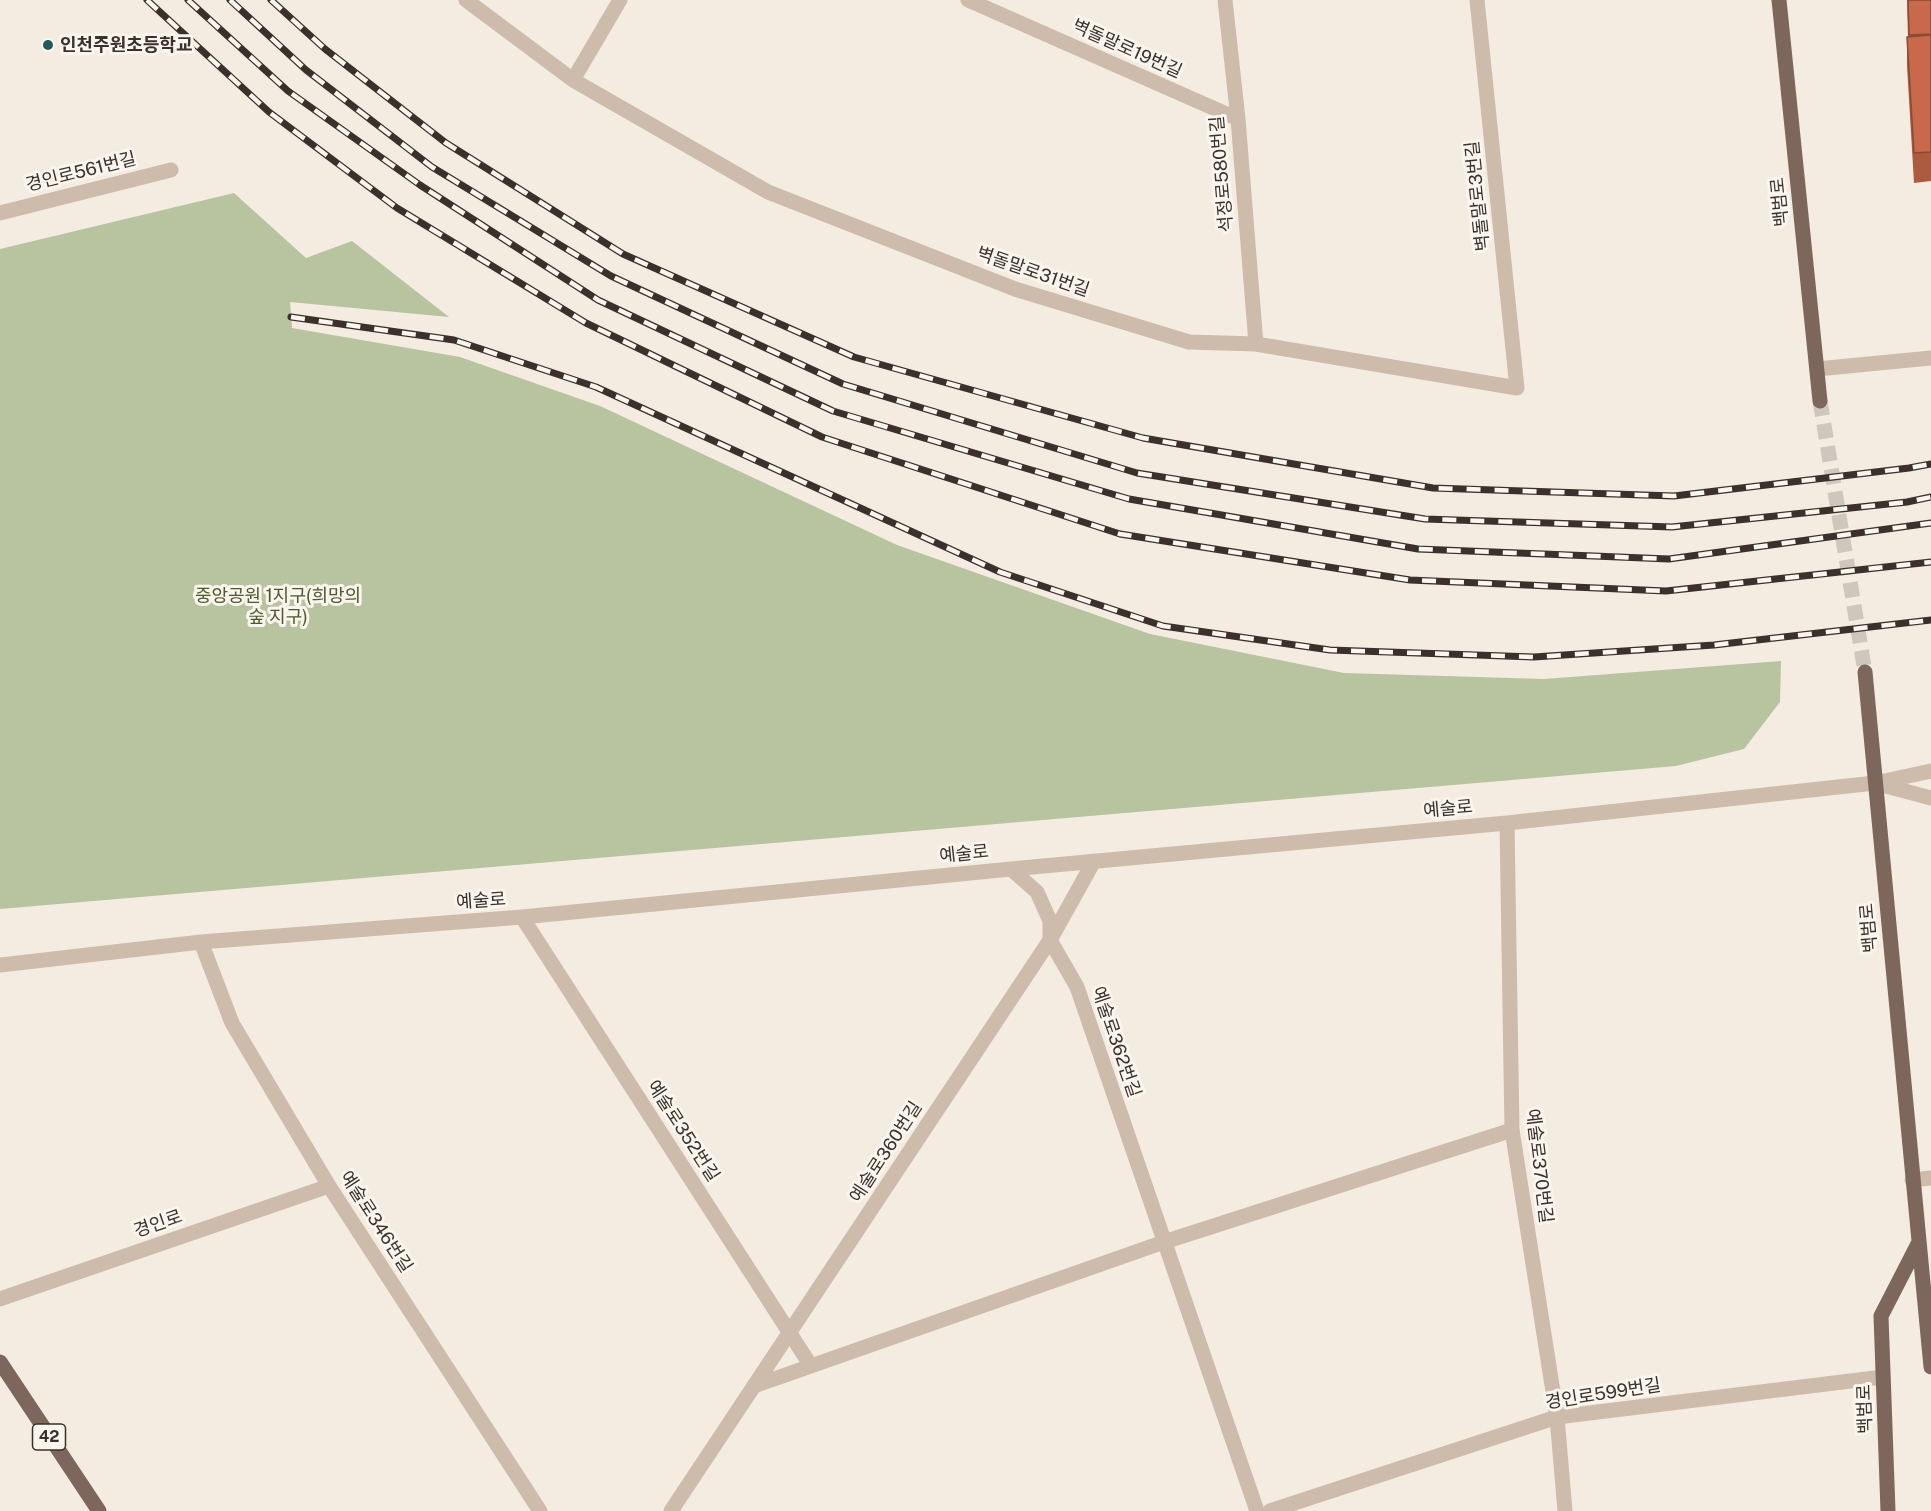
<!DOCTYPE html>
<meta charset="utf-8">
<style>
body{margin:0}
canvas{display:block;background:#f4ebe1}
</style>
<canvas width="1931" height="1511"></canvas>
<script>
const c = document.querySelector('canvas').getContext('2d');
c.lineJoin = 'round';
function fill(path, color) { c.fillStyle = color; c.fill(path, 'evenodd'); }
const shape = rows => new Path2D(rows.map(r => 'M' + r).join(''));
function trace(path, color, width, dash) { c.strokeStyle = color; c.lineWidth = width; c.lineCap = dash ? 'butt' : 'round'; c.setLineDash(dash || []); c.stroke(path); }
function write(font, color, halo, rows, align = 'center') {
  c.font = font + ' "Public Sans","Noto Sans KR",sans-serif'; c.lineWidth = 6; c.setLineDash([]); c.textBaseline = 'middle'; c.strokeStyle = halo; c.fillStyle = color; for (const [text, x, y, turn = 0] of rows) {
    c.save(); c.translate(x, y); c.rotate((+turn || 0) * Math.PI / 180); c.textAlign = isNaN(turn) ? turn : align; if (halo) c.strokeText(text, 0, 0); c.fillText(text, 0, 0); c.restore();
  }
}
fill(shape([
 [234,193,306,258,352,241,449,317,290,302,292,328,460,357,600,406,897,545,1150,634,1344,673,1544,679,1781,661,1780,702,1744,749,1676,766,0,909,0,249]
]), '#b8c4a0');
trace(shape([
 [1820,401,1865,672]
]), '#cfc6bd', 15, [15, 8]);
trace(shape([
 [466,0,573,80,768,192,1015,289,1189,342,1256,344,1517,388,1477,0],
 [968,0,1238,119],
 [1225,0,1238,119,1256,344],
 [573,80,620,0],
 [0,213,171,170],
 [1817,369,1931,358],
 [1878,784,1931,798],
 [1507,823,1512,1130,1557,1417,1565,1511],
 [1011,869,1037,892,1050,921,1050,940,1077,987,1257,1511],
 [522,917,811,1366],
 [201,942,232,1023,329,1186,540,1511],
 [0,965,201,942,522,917,1011,869,1507,823,1875,783,1931,771],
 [1912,1180,1931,1178],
 [0,1299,329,1186],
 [754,1386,1164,1242,1512,1130],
 [671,1511,1050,940,1094,861],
 [1270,1511,1557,1417,1883,1377]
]), '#cdbbac', 15);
trace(shape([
 [1779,0,1820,401],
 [1865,672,1931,1367],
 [0,1362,99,1511],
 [1888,1511,1881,1316,1918,1244]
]), '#7d675c', 15);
const rail = shape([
 [147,0,269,112,397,208,586,323,822,437,1120,534,1410,580,1666,591,1931,562],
 [188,0,288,91,420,185,598,300,833,411,1129,499,1418,549,1669,559,1931,523],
 [230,0,306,70,432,167,611,276,843,384,1137,473,1425,519,1672,527,1907,502,1931,497],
 [271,0,325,49,446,143,623,254,854,357,1143,438,1433,488,1674,496,1909,468,1931,464],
 [291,317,454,340,596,387,1000,572,1163,626,1330,650,1534,657,1714,645,1931,620]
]);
trace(rail, '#3b302b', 7);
trace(rail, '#fbf5ee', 4.5, [14]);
fill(shape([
 [1907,0,1931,0,1931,181,1914,183,1907,66,1907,37,1908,37]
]), '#ac5a40');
const building = shape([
 [1908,0,1931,0,1931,34,1909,35,1908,0],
 [1931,35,1931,152,1914,153,1907,37,1931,35]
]);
fill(building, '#c8694b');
trace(building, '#8c4a34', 1.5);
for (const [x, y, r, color] of [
 [48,45,6,"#1f5a5e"]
]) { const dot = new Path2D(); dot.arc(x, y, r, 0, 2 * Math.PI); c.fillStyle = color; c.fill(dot); trace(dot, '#fbf5ee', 2); }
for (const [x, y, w] of [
 [49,1437,33]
]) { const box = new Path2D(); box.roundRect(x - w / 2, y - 13, w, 26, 4.5); c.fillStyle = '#fbf5ee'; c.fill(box); trace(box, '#3b302b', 1.5); }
write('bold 16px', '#3b302b', null, [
 ["42",49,1437]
]);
write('bold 18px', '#3b302b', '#fbf5ee', [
 ["인천주원초등학교",60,45]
], 'left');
write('18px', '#3b302b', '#fbf5ee', [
 ["벽돌말로19번길",1127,49,24],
 ["경인로561번길",81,172,-14],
 ["석정로580번길",1222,174,-95],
 ["벽돌말로3번길",1478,196,-96],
 ["백범로",1780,202,-96],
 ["벽돌말로31번길",1033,272,19],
 ["예술로",1448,809,-5],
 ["예술로",964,854,-6],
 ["예술로",481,901,-4],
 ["백범로",1869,928,-95],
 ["예술로362번길",1116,1042,71],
 ["예술로352번길",683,1131,57],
 ["예술로360번길",886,1152,-57],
 ["예술로370번길",1539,1166,83],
 ["예술로346번길",376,1222,57],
 ["경인로",158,1224,-19],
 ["경인로599번길",1603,1394,-9],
 ["백범로",1865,1409,-92]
]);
write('18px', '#4a5a2e', '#fbf5ee', [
 ["중앙공원 1지구(희망의",278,596],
 ["숲 지구)",278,617]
]);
</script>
